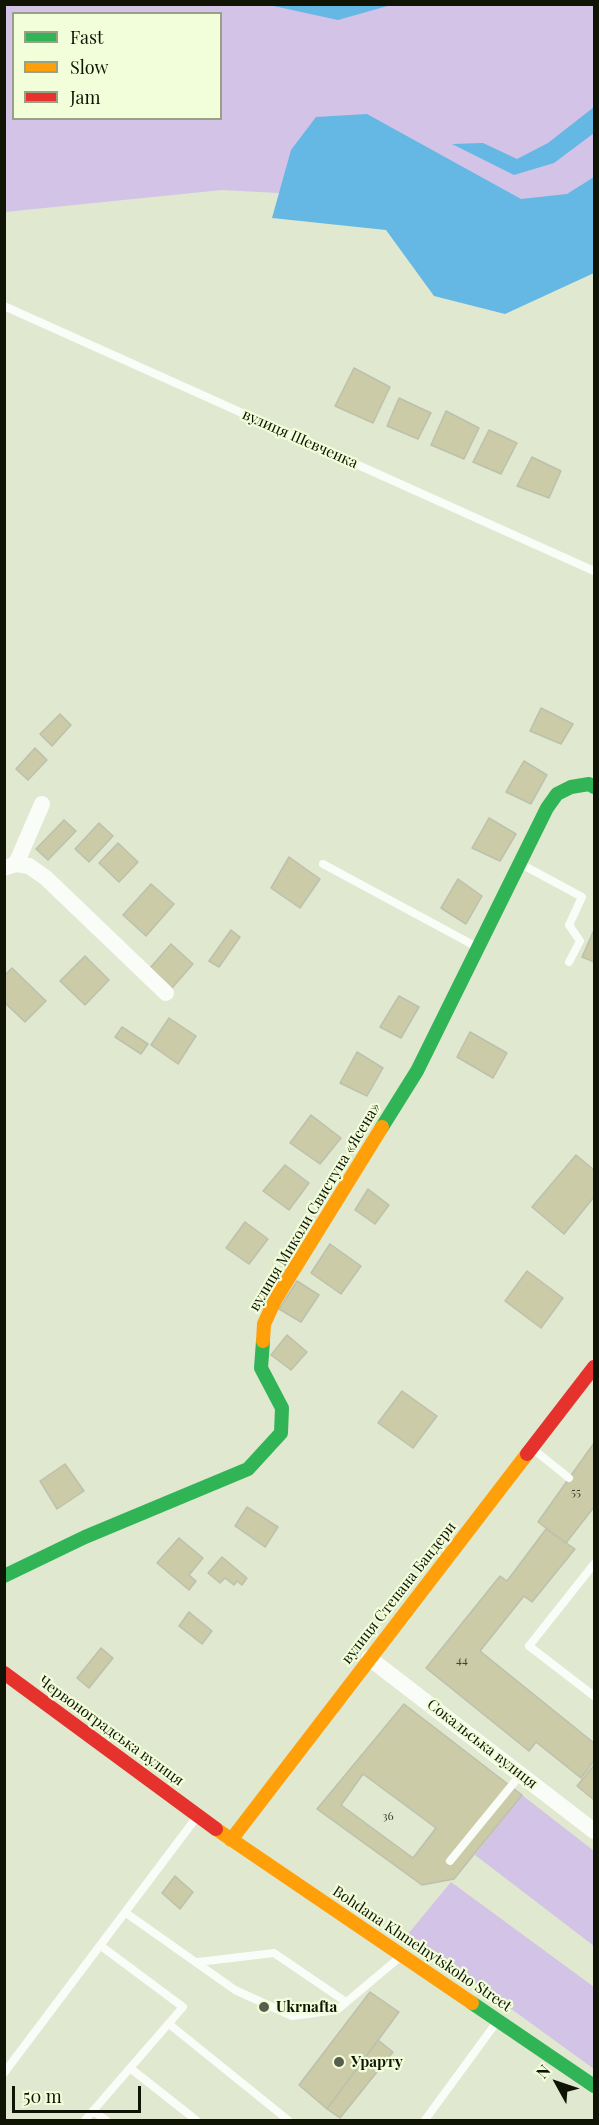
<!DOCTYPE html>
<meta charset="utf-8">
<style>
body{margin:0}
#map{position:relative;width:599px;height:2125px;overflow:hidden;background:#e0e8d0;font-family:"Playfair Display",serif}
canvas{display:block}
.frame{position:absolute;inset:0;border:6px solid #101405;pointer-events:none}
.legend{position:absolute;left:12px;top:12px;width:210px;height:108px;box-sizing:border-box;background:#f2feda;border:2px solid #98a085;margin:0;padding:8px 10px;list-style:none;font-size:18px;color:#101405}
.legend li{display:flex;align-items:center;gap:12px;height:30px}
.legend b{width:30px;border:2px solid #98a085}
.north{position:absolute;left:527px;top:2053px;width:60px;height:60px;-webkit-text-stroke:4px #f2feda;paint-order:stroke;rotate:310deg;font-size:16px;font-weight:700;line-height:24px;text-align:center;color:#101405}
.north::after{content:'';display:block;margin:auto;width:21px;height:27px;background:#101405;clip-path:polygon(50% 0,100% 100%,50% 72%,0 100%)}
.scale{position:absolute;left:12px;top:2086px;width:129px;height:27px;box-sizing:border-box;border:3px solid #101405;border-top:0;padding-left:8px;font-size:18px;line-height:21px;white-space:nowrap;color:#101405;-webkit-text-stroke:4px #f2feda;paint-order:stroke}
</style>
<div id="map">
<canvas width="599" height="2125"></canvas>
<div class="frame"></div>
<ul class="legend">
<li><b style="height:8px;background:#30b455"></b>Fast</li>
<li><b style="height:8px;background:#ff9f0a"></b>Slow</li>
<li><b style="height:8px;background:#e5322d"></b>Jam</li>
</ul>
<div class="north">N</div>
<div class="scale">50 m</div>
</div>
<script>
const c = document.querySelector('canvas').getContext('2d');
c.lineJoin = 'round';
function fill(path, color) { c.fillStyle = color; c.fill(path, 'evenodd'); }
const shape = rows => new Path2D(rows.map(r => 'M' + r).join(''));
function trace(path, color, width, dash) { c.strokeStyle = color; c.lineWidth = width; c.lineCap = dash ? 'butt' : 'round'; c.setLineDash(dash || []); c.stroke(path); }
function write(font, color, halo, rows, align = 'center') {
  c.font = font + ' "Playfair Display",serif'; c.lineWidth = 4.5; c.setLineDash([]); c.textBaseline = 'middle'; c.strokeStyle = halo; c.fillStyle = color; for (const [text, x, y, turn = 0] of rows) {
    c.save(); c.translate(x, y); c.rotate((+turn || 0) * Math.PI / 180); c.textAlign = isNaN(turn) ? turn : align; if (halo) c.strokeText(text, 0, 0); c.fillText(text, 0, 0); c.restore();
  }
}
fill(shape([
 [5,5,594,5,594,210,222,190,5,212],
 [14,14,220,14,220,118,14,118],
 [522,1795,594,1851,594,1946,475,1855],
 [451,1882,594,1987,594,2069,408,1934]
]), '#d2c3e7');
fill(shape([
 [269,5,391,4,391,5,338,20],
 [594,107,594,133,554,163,514,175,452,144,483,143,517,159,548,143],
 [367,114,521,199,567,194,594,177,594,273,505,314,434,296,386,230,272,218,291,150,316,117]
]), '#64b8e3');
const building = shape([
 [354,368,390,387,373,423,335,406,354,368],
 [399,398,431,413,418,439,387,426,399,398],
 [446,411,479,428,464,459,431,445,446,411],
 [489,430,517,443,501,474,473,462,489,430],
 [532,457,561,471,549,498,517,486,532,457],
 [541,708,573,724,561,744,530,731,541,708],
 [60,714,71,725,52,746,40,734,60,714],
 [35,748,47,760,28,780,16,769,35,748],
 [524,761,547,775,531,804,506,792,524,761],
 [489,818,516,834,500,861,472,848,489,818],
 [64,820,76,831,48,860,36,849,64,820],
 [99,823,113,836,89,862,75,849,99,823],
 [118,843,138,862,119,882,99,863,118,843],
 [289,857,320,879,300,908,271,888,289,857],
 [458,879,482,896,466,924,441,908,458,879],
 [151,884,174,904,146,936,123,915,151,884],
 [231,930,240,937,219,967,209,961,231,930],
 [594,930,594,962,582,957,594,930],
 [171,944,193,964,172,988,150,968,171,944],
 [85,956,109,980,85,1005,60,981,85,956],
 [12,968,46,1001,25,1022,4,1002,4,976,12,968],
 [399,996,419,1007,401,1038,380,1027,399,996],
 [169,1018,196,1036,178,1064,151,1045,169,1018],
 [122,1027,148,1044,141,1054,115,1037,122,1027],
 [470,1032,507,1053,493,1078,457,1057,470,1032],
 [357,1052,383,1068,367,1096,340,1083,357,1052],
 [311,1115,341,1138,320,1164,290,1143,311,1115],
 [576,1155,594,1170,594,1197,564,1234,532,1207,576,1155],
 [285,1165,309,1183,289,1210,263,1191,285,1165],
 [368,1189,389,1205,375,1224,355,1210,368,1189],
 [245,1222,268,1239,249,1264,226,1248,245,1222],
 [330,1244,361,1266,341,1294,311,1273,330,1244],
 [527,1271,563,1298,541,1328,505,1301,527,1271],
 [297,1281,319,1295,301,1322,279,1309,297,1281],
 [287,1335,307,1352,291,1370,271,1355,287,1335],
 [402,1391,437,1416,413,1448,378,1423,402,1391],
 [594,1443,594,1507,566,1543,538,1522,594,1443],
 [65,1464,84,1491,57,1509,40,1481,65,1464],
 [247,1507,278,1527,265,1547,235,1526,247,1507],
 [546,1529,575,1549,532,1602,524,1596,480,1651,594,1743,594,1761,581,1778,536,1742,529,1751,426,1668,500,1576,507,1581,546,1529],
 [179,1538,203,1558,189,1575,196,1581,189,1590,157,1563,179,1538],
 [222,1557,247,1578,242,1585,237,1581,234,1585,225,1578,220,1583,208,1573,222,1557],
 [189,1612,212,1631,202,1644,179,1626,189,1612],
 [101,1648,113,1658,89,1688,77,1678,101,1648],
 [404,1704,522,1795,454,1879,422,1885,317,1809,404,1704],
 [594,1765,594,1800,577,1786,594,1765],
 [363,1774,436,1828,413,1858,341,1805,363,1774],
 [175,1876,193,1892,180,1909,162,1893,175,1876],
 [370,1992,399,2012,327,2109,299,2085,370,1992],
 [378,2040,393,2052,340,2118,327,2109,378,2040]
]);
fill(building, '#cbcba7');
trace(building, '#bdc0ac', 1.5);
trace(shape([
 [4,306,594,571],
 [323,864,477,947],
 [521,864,582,897,569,925,580,941,569,962],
 [533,1449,569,1478],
 [594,1564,529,1646,594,1696],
 [450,1861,521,1774],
 [126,1913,235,1990,292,2016,337,2010,400,1957],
 [198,1962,274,1953,346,2002],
 [169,2024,288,2120],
 [130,2068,196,2120],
 [4,2073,196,1818],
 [93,2111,106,2120],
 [85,2120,183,2007,101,1946],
 [425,2120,496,2023]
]), '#fafcf8', 8);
trace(shape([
 [16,864,42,804],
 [4,868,16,864,29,866,46,878,166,993],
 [369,1658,594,1831]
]), '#fafcf8', 16);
trace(shape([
 [382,1127,417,1071,547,808,557,794,571,787,589,784,594,787],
 [4,1576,85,1537,248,1469,281,1433,282,1408,261,1368,263,1341],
 [472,2003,594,2086]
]), '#30b455', 14);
trace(shape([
 [263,1341,264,1324,275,1300,382,1127],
 [216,1829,472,2003],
 [231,1840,527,1454]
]), '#ff9f0a', 14);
trace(shape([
 [527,1454,594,1367],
 [4,1673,216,1829]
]), '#e5322d', 14);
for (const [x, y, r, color] of [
 [264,2007,6,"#595e4c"],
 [339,2062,6,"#595e4c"]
]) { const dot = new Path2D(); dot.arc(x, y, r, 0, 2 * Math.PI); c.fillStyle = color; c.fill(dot); trace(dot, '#f2feda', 2); }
write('12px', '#3f422e', null, [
 ["55",576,1492],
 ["44",462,1660],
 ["36",388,1816]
]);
write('15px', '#101405', '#f2feda', [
 ["вулиця Шевченка",300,439,24],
 ["вулиця Миколи Свистуна «Ясена»",315,1207,-59],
 ["вулиця Степана Бандери",399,1593,-52],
 ["Червоноградська вулиця",111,1731,36],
 ["Сокальська вулиця",482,1744,38],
 ["Bohdana Khmelnytskoho Street",422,1949,34]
]);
write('bold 15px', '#101405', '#f2feda', [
 ["Ukrnafta",276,2007],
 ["Урарту",351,2062]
], 'left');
</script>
